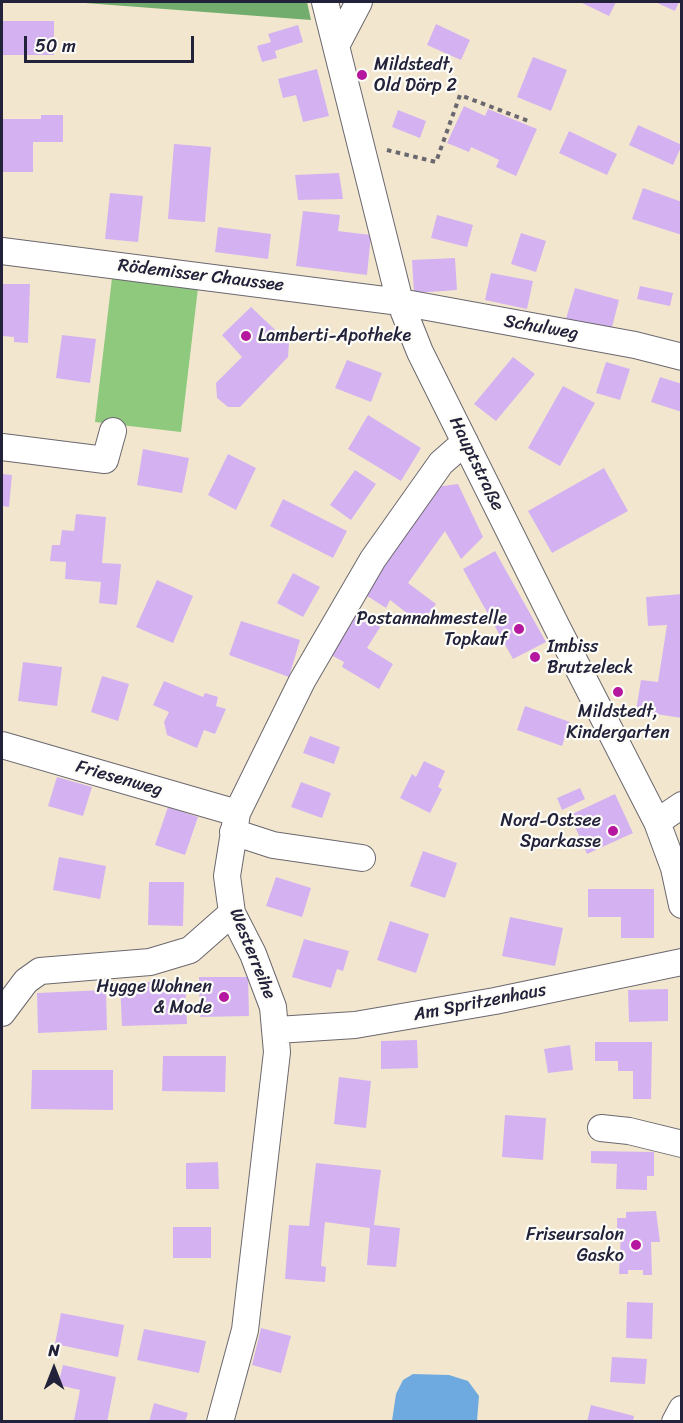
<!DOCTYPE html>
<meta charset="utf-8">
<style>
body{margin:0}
#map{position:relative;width:683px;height:1423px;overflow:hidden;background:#f2e7ce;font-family:Sriracha,sans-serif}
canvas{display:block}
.frame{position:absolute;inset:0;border:3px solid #22223b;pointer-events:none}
.north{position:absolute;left:24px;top:1339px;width:60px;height:60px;-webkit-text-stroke:4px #fdfcf7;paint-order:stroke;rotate:0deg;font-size:16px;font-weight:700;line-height:24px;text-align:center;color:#22223b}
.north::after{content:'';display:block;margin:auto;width:21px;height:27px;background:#22223b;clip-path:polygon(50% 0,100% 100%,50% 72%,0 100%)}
.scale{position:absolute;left:24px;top:36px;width:170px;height:27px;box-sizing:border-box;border:3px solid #22223b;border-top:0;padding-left:8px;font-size:18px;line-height:21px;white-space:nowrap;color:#22223b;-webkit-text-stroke:4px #fdfcf7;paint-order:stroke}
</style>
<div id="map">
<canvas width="683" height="1423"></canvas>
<div class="frame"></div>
<div class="north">N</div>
<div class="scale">50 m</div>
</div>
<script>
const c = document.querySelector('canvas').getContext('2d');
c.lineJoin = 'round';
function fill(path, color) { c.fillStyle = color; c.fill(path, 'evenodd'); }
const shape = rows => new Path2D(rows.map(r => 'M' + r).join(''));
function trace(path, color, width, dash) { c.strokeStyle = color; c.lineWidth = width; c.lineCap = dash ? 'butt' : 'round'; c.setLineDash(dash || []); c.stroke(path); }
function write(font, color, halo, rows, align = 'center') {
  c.font = font + ' Sriracha,sans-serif'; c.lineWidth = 4.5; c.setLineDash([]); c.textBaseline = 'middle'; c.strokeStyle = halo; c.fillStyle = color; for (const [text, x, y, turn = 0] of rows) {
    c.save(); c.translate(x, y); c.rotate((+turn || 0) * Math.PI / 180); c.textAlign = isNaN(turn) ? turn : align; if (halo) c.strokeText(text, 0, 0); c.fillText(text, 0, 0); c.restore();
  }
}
fill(shape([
 [112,278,198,288,181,432,95,422]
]), '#8ec97e');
fill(shape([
 [85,2,307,2,311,20,85,3]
]), '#72ad6d');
fill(shape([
 [413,1374,449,1375,468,1381,479,1396,477,1421,392,1421,396,1394,403,1380]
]), '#6eaadf');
fill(shape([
 [580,2,616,2,609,16],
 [655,2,679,2,675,11],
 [2,21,54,21,54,55,2,55],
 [436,24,470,40,461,60,427,45],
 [298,25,303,42,275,51,277,58,262,62,257,46,271,42,268,34],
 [533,57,567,70,551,111,517,97],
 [317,69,329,116,303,122,296,95,283,98,278,79],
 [464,106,485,116,488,109,537,129,516,176,496,167,499,160,493,157,471,147,469,152,447,143],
 [398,110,426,121,420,138,392,127],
 [41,115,63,115,63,142,33,142,33,172,2,172,2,119,41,119],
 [638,125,682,145,673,165,629,145],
 [569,131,617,154,607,175,559,153],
 [174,144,211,147,205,222,168,219],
 [339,173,343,199,298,200,295,175],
 [643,188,682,202,682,235,632,219],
 [110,193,143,196,138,242,105,239],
 [303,211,340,215,338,231,371,235,367,275,296,266],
 [437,215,473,225,467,247,431,238],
 [218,227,271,234,268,259,215,252],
 [521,233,546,241,536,272,511,264],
 [455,258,457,290,414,293,412,260],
 [491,273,533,281,527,309,485,300],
 [2,284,30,284,28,343,14,342,14,337,2,336],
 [640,286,673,293,670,306,637,299],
 [575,288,619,300,611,331,566,319],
 [251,307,289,343,288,357,240,407,228,407,217,398,216,383,242,357,222,335],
 [62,335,96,339,90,383,56,378],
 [513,357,535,374,496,421,474,404],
 [347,360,382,373,371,402,335,388],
 [606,362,630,369,620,400,596,393],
 [660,377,682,384,682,412,651,402],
 [563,386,595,403,560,466,528,448],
 [368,415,421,448,401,481,348,449],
 [143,449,189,458,182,493,137,485],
 [228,454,256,468,236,510,208,495],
 [604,468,628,511,552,553,528,511],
 [355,470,376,484,351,520,330,505],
 [2,474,12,475,9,507,2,506],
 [458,484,483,537,461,559,445,531,408,583,436,604,421,624,390,600,386,608,361,592,428,488],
 [283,499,347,531,333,558,270,526],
 [76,514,106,517,102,563,121,564,117,605,99,603,101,582,65,579,66,562,50,561,52,545,60,545,62,530,74,531],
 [495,551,546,642,513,659,463,569],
 [293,573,320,587,303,617,277,603],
 [157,580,193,596,173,643,136,627],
 [682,594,682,718,636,711,641,680,658,682,667,625,648,626,646,597],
 [357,610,382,624,367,648,393,664,379,689,342,667,344,662,331,655],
 [241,621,300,640,289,677,229,655],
 [23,662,62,667,57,706,18,701],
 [102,676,129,684,118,721,91,712],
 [164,681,203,697,205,693,218,697,216,706,226,709,215,734,204,730,197,748,167,735,164,722,169,712,153,705],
 [525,706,570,722,562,746,517,730],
 [310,736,340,747,334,764,303,753],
 [424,761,445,771,438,787,442,789,430,813,400,798,412,774,416,777],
 [57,777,92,787,83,816,48,806],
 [301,782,331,793,322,818,291,807],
 [580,788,585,799,562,810,557,798],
 [615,794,633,833,587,854,570,815],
 [168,807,198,817,185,855,155,845],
 [423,851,457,863,445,898,410,886],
 [59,857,106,866,100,899,53,890],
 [276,877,311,888,302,917,266,906],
 [149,882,184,882,183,926,148,925],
 [588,889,654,889,654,938,621,938,621,917,588,917],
 [510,917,563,928,555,966,502,956],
 [390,921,429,934,416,973,377,960],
 [304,939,349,951,343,971,337,969,331,988,292,977],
 [199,977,248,977,249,1016,200,1017],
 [185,981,187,1024,122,1026,120,983],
 [668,989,668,1021,629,1022,628,990],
 [106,990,107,1030,38,1033,37,993],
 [417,1040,418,1068,381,1069,381,1041],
 [595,1042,652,1042,651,1099,633,1099,633,1071,618,1071,618,1061,595,1061],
 [570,1045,573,1070,548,1073,544,1049],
 [163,1056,226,1056,225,1092,162,1091],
 [32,1070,113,1070,113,1110,31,1109],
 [339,1077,371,1081,366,1128,334,1124],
 [505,1115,546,1118,543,1160,502,1157],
 [591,1151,654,1152,654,1176,647,1176,647,1190,616,1189,617,1164,591,1163],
 [218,1162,219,1189,186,1189,186,1163],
 [316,1163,381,1170,374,1225,400,1228,396,1267,367,1265,370,1228,325,1222,321,1266,326,1267,325,1282,285,1279,289,1225,309,1226],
 [656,1211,660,1242,651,1242,652,1275,643,1275,643,1270,628,1270,628,1274,619,1274,621,1231,617,1231,617,1218,626,1218,626,1212],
 [173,1227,211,1227,211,1258,173,1258],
 [627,1302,653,1303,652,1339,626,1338],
 [61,1313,124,1325,118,1357,55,1344],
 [261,1328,291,1336,281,1373,252,1365],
 [144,1329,206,1341,199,1373,137,1360],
 [612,1357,647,1359,645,1384,610,1382],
 [63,1365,116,1377,107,1422,74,1420,80,1390,58,1385],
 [154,1403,188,1413,185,1422,149,1422],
 [591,1405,634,1416,633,1422,587,1422]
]), '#d4b2f1');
const minor = shape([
 [325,2,400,302,420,352,557,627,657,822,674,868,682,905],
 [337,44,359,2],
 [2,251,400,302,635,345,682,357],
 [2,447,105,460,113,431],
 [2,745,237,813],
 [657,822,682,805],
 [233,832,273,845,362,858],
 [2,1013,26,981,40,971,150,962,190,950,232,913],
 [277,1030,355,1025,495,1001,682,962],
 [601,1128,629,1131,682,1144],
 [220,1422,245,1330,277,1052,273,1007,253,954,232,913,227,876,237,813,302,681,373,559,441,463,465,442],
 [675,1422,682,1409]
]);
trace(minor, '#6b676e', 28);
trace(shape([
 [387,150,436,162,460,95,531,122]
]), '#6b676e', 4, [4.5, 4.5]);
trace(minor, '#fff', 26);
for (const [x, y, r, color] of [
 [362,75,6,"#b5179e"],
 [246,336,6,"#b5179e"],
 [519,629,6,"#b5179e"],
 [535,657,6,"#b5179e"],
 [618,692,6,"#b5179e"],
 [613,831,6,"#b5179e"],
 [224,997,6,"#b5179e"],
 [636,1245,6,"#b5179e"]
]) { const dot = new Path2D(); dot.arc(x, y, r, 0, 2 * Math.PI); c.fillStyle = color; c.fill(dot); trace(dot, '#fdfcf7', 2); }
write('18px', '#22223b', '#fdfcf7', [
 ["Mildstedt,",374,65,"left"],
 ["Old Dörp 2",374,86,"left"],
 ["Lamberti-Apotheke",258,336,"left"],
 ["Postannahmestelle",507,619],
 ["Topkauf",507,640],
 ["Imbiss",547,647,"left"],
 ["Brutzeleck",547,668,"left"],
 ["Mildstedt,",618,712,"center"],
 ["Kindergarten",618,733,"center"],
 ["Nord-Ostsee",601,821],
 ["Sparkasse",601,842],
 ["Hygge Wohnen",212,987],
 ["& Mode",212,1008],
 ["Friseursalon",624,1235],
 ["Gasko",624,1256]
], 'right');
write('18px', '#22223b', '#fdfcf7', [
 ["Rödemisser Chaussee",201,276,7],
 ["Schulweg",541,328,10],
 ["Hauptstraße",476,464,64],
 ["Friesenweg",119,779,16],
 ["Westerreihe",252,954,68],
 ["Am Spritzenhaus",480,1003,-11]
]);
</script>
